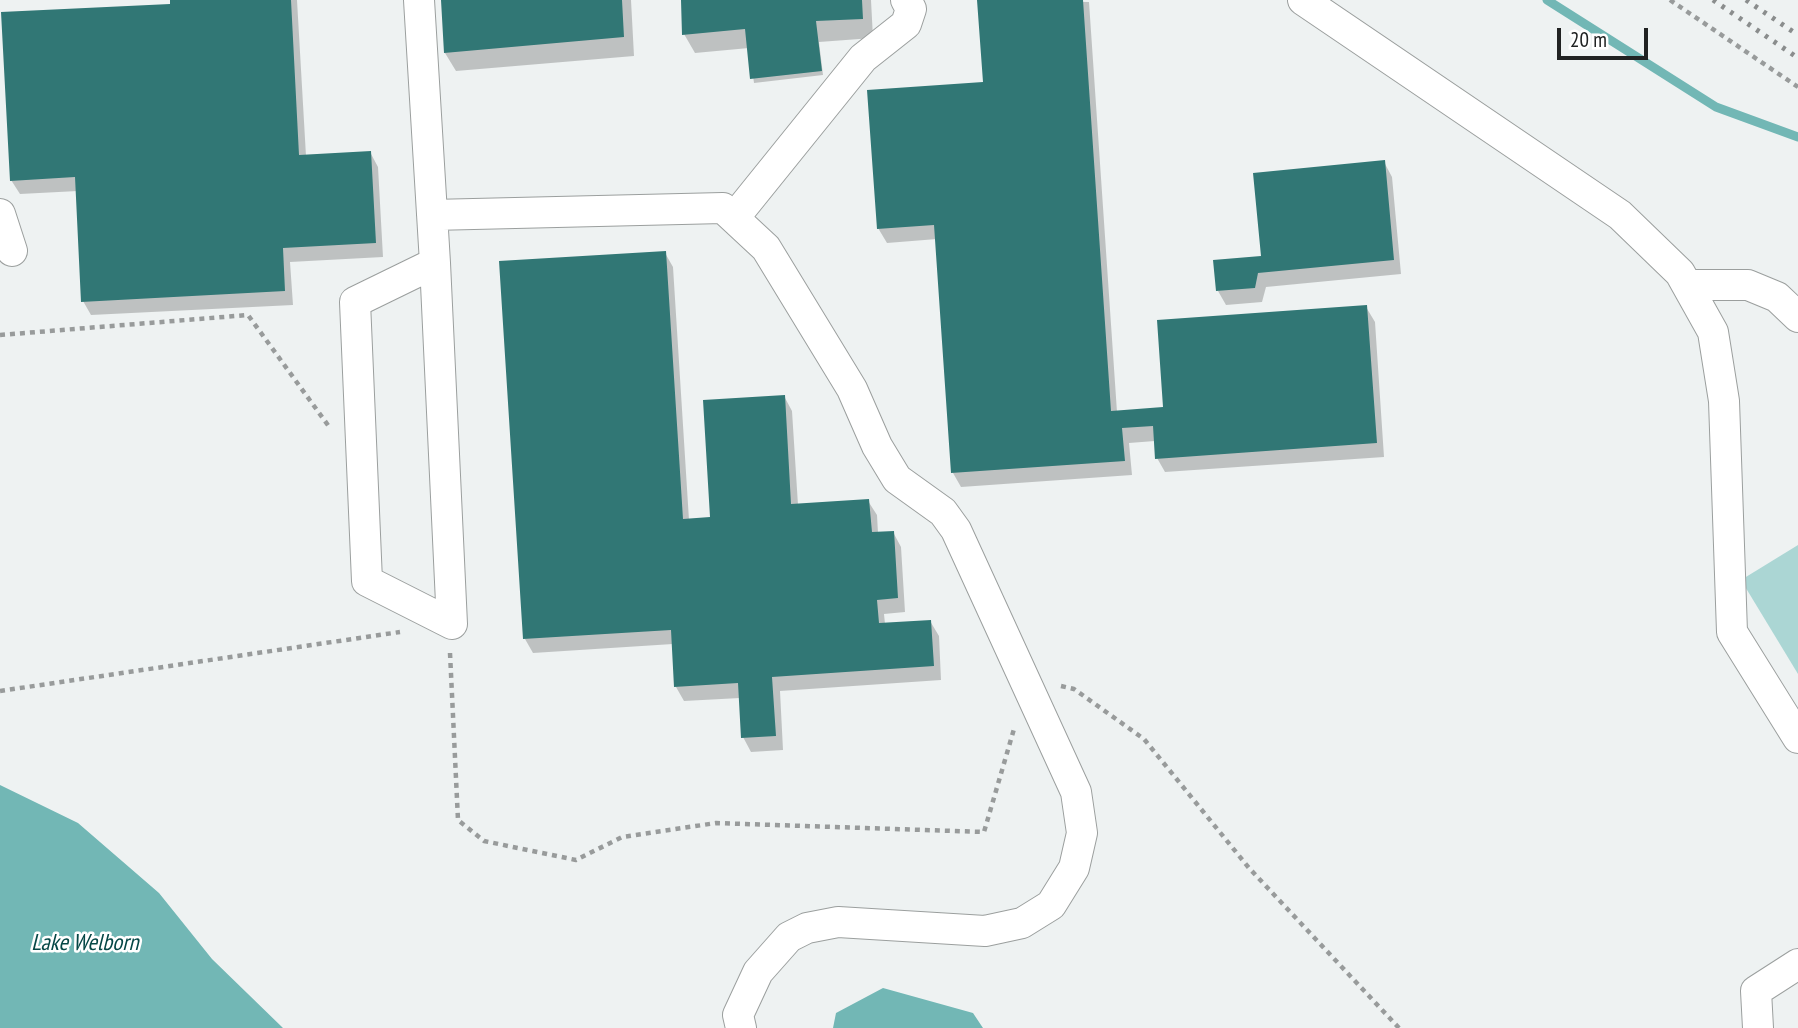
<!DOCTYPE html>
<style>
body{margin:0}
#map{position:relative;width:1798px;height:1028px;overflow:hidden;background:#eef2f2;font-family:"PT Sans Narrow",sans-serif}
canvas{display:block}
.scale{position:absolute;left:1557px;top:28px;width:91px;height:32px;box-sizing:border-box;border:4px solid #202222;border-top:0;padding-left:9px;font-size:21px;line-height:24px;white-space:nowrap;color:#202222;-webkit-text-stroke:5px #fff;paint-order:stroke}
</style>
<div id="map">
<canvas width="1798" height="1028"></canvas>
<div class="scale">20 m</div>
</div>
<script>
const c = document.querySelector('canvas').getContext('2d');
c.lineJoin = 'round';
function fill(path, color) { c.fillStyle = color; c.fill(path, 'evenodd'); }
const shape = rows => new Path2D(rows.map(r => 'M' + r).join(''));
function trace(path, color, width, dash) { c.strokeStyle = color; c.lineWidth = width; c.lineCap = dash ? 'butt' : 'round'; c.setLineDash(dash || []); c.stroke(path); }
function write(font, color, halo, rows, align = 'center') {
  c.font = font + ' "PT Sans Narrow",sans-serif'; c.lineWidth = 5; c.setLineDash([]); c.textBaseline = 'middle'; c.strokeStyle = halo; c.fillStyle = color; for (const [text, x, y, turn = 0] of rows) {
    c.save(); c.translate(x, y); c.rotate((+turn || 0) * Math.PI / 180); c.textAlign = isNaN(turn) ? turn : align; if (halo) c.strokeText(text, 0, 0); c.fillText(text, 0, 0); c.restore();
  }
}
fill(shape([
 [1798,545,1798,674,1741,580]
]), '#abd6d4');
fill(shape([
 [0,785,78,823,159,893,212,959,283,1028,0,1028],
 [883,988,973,1013,983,1028,833,1028,836,1013]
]), '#72b7b5');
fill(shape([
 [172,0,297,0,306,156,370,152,378,167,383,257,290,262,293,305,91,315,83,301,78,191,20,194,11,180,172,5],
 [443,0,631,0,634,56,456,71,445,53],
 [682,0,871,0,873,38,819,42,823,75,754,83,749,48,695,53,684,34],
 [979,0,1089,2,1117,412,1165,408,1366,307,1375,322,1384,457,1165,472,1157,458,1155,441,1129,443,1132,475,961,487,953,473,937,239,887,243,878,228,985,83],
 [1384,162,1392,177,1401,274,1266,287,1262,302,1226,305,1218,291],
 [665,253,673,267,689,520,712,519,784,396,792,411,798,505,868,501,877,515,878,533,893,532,901,547,905,612,884,614,885,624,930,621,939,636,941,680,780,691,783,750,751,752,743,737,740,698,684,701,676,687,673,644,533,653,525,639]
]), '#0003');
trace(shape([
 [1547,0,1716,107,1798,137]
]), '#72b7b5', 9);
fill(shape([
 [170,0,291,0,299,155,371,151,376,243,283,248,285,291,81,302,75,177,10,181,1,12,170,4],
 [441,0,622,0,624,37,444,53],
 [681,0,862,0,863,19,816,21,822,71,750,79,745,29,682,35],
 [977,0,1083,0,1111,411,1163,407,1157,320,1367,305,1377,443,1155,459,1153,426,1122,428,1125,461,951,473,934,225,877,229,867,90,983,82],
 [1385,160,1394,260,1258,273,1255,288,1216,291,1213,260,1261,256,1253,173],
 [666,251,683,519,710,517,703,400,785,395,791,504,869,499,872,532,894,531,898,598,877,600,879,623,931,620,934,666,772,677,776,736,741,738,738,683,674,687,671,630,523,639,499,261]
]), '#317775');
const minor = shape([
 [419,0,435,263,452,624,367,581,355,302,435,263],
 [1303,0,1620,215,1680,273,1713,332,1724,401,1732,632,1798,738],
 [0,214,12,251],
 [432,215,723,208,766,248,852,389,877,446,897,479,943,512,956,530,1076,792,1082,833,1074,868,1051,905,1022,923,985,931,838,922,807,928,789,937,758,972,738,1015,741,1028],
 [734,218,863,58,906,24,911,9,906,0],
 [1687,285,1748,285,1777,297,1798,317],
 [1758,1028,1756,991,1798,964]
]);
trace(minor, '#9b9f9e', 32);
trace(shape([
 [1670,0,1798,87],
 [0,335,248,315,330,428],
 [450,653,458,820,484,841,576,860,622,837,716,823,984,832,1014,729],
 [1061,686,1074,689,1144,739,1249,868,1399,1028],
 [0,691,400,632]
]), '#989b9b', 4.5, [5, 5]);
trace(minor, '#fff', 30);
trace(shape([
 [1713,0,1798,58],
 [1746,0,1798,35]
]), '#8a8d8d', 5, [3.5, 7]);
write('italic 23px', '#054746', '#fff', [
 ["Lake Welborn",85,943]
]);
</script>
